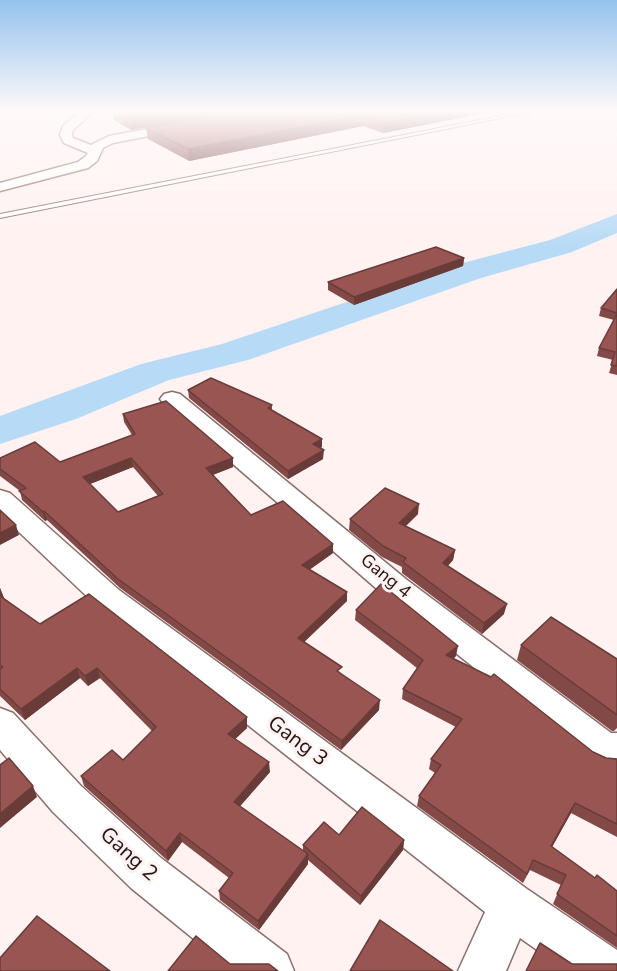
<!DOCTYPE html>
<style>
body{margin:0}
canvas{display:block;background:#fff2f1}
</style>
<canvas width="617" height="971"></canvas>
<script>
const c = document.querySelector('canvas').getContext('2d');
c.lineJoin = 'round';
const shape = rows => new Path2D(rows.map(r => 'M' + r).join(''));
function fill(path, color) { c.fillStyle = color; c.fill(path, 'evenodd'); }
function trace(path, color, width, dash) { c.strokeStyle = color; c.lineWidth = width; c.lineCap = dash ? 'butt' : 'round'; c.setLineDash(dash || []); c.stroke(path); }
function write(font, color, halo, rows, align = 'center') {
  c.font = font + ' "Nunito Sans",sans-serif'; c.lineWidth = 6; c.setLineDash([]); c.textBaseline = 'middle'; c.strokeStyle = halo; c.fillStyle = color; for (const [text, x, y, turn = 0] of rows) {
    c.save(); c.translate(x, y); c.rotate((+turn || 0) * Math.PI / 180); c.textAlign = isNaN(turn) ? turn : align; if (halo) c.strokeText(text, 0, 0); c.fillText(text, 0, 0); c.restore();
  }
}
fill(shape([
 [617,214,617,233,572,252,481,278,248,360,169,380,76,419,0,444,0,416,141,364,222,344,459,264,550,240,617,214]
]), '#b7daf6');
const service = shape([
 [521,112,531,112,0,218,0,214,521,112]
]);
const minor = shape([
 [80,112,93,112,73,130,72,135,73,138,91,145,109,136,240,112,262,112,256,115,113,143,103,148,97,161,88,168,0,191,0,183,78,162,86,156,88,153,64,143,60,135,63,126,80,112],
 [172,392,180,394,407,580,611,733,617,733,617,767,603,766,590,761,385,596,164,404,160,399,164,394,172,392],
 [0,490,10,493,119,590,527,889,617,950,617,971,567,971,520,938,506,971,458,971,485,912,97,606,0,514,0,490],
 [0,708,13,713,81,786,161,858,287,954,294,971,233,971,131,888,53,812,0,750,0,708]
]);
trace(service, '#896e6b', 2);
trace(minor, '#896e6b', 3);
fill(service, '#fff');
fill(minor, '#fff');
fill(shape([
 [113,112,229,112,131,130,114,120],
 [232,112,490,112,383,133,363,126,189,161,148,139,146,128],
 [464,258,463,266,354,305,328,290,328,282],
 [617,289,617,375,609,373,613,360,597,356,599,348,614,320,599,316,601,308],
 [188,390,272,405,272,410,322,439,322,447,320,448,323,459,288,479,189,398],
 [123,414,233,467,213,475,251,515,333,553,309,570,347,601,304,642,342,674,379,710,341,750,120,588,47,520,45,521,22,500,20,491,0,476,0,458,60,462,132,435,124,422],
 [133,467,158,496,118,512,90,484],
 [418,514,406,526,455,550,453,560,448,566,504,614,482,634,402,573,402,567,382,557,349,530,350,519],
 [0,588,4,598,40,624,247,728,235,739,270,772,240,806,303,851,303,845,339,835,404,840,403,850,360,905,308,860,308,864,259,930,220,900,219,891,229,878,182,842,168,861,84,786,81,776,123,760,152,731,100,678,88,686,80,678,25,720,0,696],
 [356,610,456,656,453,659,593,752,606,758,617,759,617,837,571,813,552,847,595,878,617,891,617,948,553,904,561,885,530,870,523,883,417,806,419,796,435,773,429,769,431,759,456,727,402,699,403,689,417,668,355,620],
 [521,645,617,659,617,728,614,731,612,731,517,660]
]), '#834947');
fill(shape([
 [173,112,229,112,131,130,130,119],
 [440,112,490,112,383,133,384,123],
 [363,115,363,126,189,161,188,149],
 [464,258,463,266,354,305,354,297],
 [322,439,322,447,313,452,313,444],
 [324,450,323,459,288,479,288,471],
 [131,458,133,467,85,486,83,477],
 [233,458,233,467,207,477,206,468],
 [419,504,418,514,398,533,399,523],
 [44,511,47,520,45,521,43,512],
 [16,525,19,535,0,545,0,533],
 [333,544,333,553,302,575,302,565],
 [455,550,453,560,441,573,443,563],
 [0,588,4,598,0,601],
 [347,592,347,601,298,648,298,638],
 [507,604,504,614,482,634,484,623],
 [458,646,456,656,445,666,446,655],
 [77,668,80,678,25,720,21,709],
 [97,668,100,678,88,686,85,676],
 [380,700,379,710,341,750,342,741],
 [247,717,247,728,229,745,228,734],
 [269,762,270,772,235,812,234,802],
 [33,786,37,797,0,828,0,814],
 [575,803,571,813,547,856,551,846],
 [180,833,182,842,168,861,166,851],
 [404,840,403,850,360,905,361,896],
 [308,854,308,864,259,930,258,921]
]), '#6a3c39');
const building = shape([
 [115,112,173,112,130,119,115,112],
 [232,112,440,112,384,123,363,115,188,149,146,128,232,112],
 [436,247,464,258,354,297,328,282,436,247],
 [617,289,617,313,601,308,617,289],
 [617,314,617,366,611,365,615,352,599,348,617,314],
 [211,378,272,405,268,408,322,439,313,444,324,450,288,471,188,390,211,378],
 [166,401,233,458,206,468,251,515,283,501,333,544,302,565,347,592,298,638,342,667,337,671,380,700,342,741,118,579,44,511,43,512,19,491,26,488,0,469,0,458,35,442,60,462,135,434,123,414,166,401],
 [131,458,163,494,118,512,83,477,131,458],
 [385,488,419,504,399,523,455,550,443,563,507,604,484,623,403,562,406,558,383,546,350,519,385,488],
 [0,510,16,525,0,533,0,510],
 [381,584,458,646,446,655,491,677,494,674,593,752,606,758,617,759,617,824,575,803,551,846,595,878,597,875,617,891,617,936,557,894,566,875,533,860,527,874,419,796,441,765,431,759,462,719,403,689,423,660,356,610,381,584],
 [89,594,247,717,228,734,269,762,234,802,308,854,258,921,219,891,233,873,180,833,166,851,81,776,112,750,123,760,156,727,97,668,85,676,77,668,21,709,0,689,0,669,3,667,0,665,0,596,40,624,89,594],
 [551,617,617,659,617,715,521,645,551,617],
 [9,758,33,786,0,814,0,765,9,758],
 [362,807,404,840,361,896,303,845,324,822,339,835,362,807],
 [37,916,110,971,0,971,0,958,37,916],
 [380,920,453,971,350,971,380,920],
 [196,936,230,964,269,964,278,971,168,971,196,936],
 [540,943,572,964,617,964,617,971,526,971,540,943]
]);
fill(building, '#985552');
trace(building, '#6a3c39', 1.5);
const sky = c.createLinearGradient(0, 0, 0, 248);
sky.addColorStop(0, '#94c3ee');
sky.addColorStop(0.45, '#fff9f9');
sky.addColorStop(1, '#fff9f900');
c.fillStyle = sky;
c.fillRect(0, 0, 617, 248);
write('18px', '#211615', '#fff2f1', [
 ["Gang 4",385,577,39]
]);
write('21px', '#211615', '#fff2f1', [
 ["Gang 3",297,742,37],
 ["Gang 2",128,855,42]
]);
</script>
